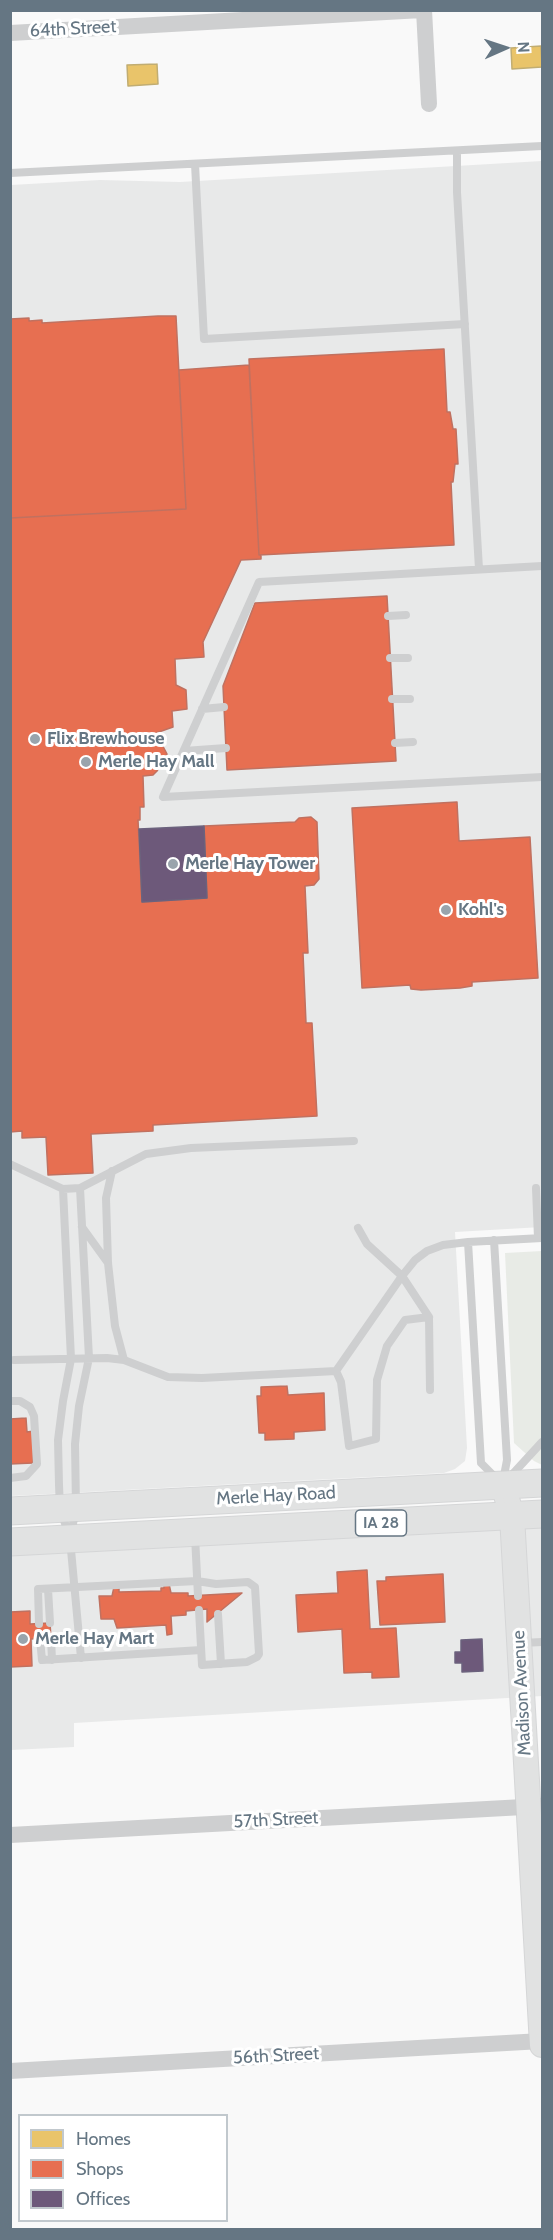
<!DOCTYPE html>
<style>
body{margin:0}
#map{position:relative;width:553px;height:2240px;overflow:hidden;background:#f9f9f9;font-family:Cabin,sans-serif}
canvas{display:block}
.frame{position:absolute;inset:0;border:12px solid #657683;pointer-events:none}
.legend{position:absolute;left:18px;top:2114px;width:210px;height:108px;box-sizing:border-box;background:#fff;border:2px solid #c1c8cd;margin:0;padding:8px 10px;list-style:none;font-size:18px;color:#657683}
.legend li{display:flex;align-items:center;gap:12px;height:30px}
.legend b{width:30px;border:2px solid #c1c8cd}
.north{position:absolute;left:475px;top:18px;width:60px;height:60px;-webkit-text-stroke:4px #fff;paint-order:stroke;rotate:87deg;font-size:16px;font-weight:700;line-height:24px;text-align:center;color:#657683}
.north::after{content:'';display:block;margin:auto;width:21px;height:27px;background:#657683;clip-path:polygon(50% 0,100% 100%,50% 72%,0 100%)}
</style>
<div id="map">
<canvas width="553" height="2240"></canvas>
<div class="frame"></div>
<ul class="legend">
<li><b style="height:16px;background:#e9c46a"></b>Homes</li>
<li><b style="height:16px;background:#e76f51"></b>Shops</li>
<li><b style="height:16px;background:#6d597a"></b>Offices</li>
</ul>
<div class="north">N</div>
</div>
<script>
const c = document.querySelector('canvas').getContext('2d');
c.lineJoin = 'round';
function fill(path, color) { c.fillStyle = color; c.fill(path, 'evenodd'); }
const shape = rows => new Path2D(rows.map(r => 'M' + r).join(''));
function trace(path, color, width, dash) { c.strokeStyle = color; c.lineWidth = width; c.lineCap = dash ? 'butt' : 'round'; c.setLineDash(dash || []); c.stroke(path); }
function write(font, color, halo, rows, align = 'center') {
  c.font = font + ' Cabin,sans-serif'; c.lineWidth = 6; c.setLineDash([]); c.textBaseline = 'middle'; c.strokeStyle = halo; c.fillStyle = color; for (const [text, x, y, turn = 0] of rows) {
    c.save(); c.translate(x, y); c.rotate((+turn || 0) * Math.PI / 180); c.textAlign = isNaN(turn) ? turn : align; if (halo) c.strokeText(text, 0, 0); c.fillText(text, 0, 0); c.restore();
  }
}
fill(shape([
 [542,161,542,1227,455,1232,467,1448,465,1461,455,1469,444,1473,11,1496,11,185,100,180,180,182],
 [542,1514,542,1700,542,1696,74,1723,74,1747,11,1750,11,1542]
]), '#e8e9e9');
fill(shape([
 [542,1251,542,1465,534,1461,514,1443,505,1253]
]), '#e8ebe6');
const homes = shape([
 [541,46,542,67,512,69,511,48,541,46],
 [157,64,158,84,128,86,127,65,157,64]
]);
fill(homes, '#e9c46a');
trace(homes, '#c1ad72', 1.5);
const shops = shape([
 [158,316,176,316,186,509,10,518,10,319,29,318,29,321,42,320,42,323,158,316],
 [444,349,447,412,450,412,453,429,456,429,458,464,455,464,453,482,451,482,454,545,259,555,249,359,444,349],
 [249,365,259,555,261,555,261,559,241,560,203,642,204,657,175,659,176,685,186,690,187,709,172,711,173,727,156,733,167,754,157,771,153,775,143,776,144,807,140,807,140,820,138,820,142,902,207,898,204,826,295,822,299,818,311,817,317,822,319,879,314,885,305,886,308,953,303,953,306,1023,312,1023,317,1116,153,1125,153,1131,91,1134,93,1173,48,1175,46,1137,22,1138,22,1131,10,1132,10,518,186,509,179,370,249,365],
 [387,596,396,761,227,770,223,686,255,603,387,596],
 [457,802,459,841,530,837,538,978,472,982,472,986,460,988,421,990,411,989,410,985,362,988,352,808,457,802],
 [287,1386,288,1395,324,1393,325,1430,294,1432,294,1439,265,1440,265,1433,259,1433,257,1396,261,1396,261,1387,287,1386],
 [26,1418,27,1432,34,1431,33,1463,10,1464,10,1419,26,1418],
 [367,1570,370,1629,396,1628,399,1677,372,1678,372,1672,344,1673,342,1629,298,1632,296,1595,338,1593,337,1572,367,1570],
 [443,1574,445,1622,380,1625,377,1581,386,1581,386,1577,443,1574],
 [164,1584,169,1584,171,1593,188,1593,188,1596,242,1593,207,1622,207,1609,186,1611,186,1615,171,1616,172,1634,167,1635,166,1625,117,1628,114,1619,101,1619,99,1596,112,1596,114,1587,119,1586,119,1592,161,1591,161,1588,164,1588,164,1584],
 [30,1611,30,1624,50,1623,51,1638,31,1639,32,1666,10,1667,10,1612,30,1611]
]);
fill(shops, '#e76f51');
trace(shops, '#c07160', 1.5);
const offices = shape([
 [204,826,207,898,142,902,139,829,204,826],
 [482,1639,483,1671,462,1672,462,1663,455,1663,455,1652,461,1652,461,1640,482,1639]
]);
fill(offices, '#6d597a');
trace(offices, '#6b627d', 1.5);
const secondary = shape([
 [503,1485,512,1516,542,2045]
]);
const primary = shape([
 [10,1511,542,1483],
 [10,1542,542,1514]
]);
trace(secondary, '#d5d6d7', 26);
trace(primary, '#d5d6d7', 29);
trace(shape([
 [457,151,457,192,479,569],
 [195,164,204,339,465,324],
 [10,173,542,146],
 [542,566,259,582,163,797,542,777],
 [388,616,406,615],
 [390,658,408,658],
 [392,699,410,699],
 [202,709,224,707],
 [395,743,413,742],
 [184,751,226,748],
 [10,1164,63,1189,80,1188,146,1154,191,1148,354,1141],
 [112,1171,106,1198,108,1263,115,1326,124,1360],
 [536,1188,538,1238],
 [63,1189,71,1359,63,1401,58,1440,59,1485,60,1508,70,1539,81,1658],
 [82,1227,108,1263],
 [358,1228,367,1244,402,1276,429,1317],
 [494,1240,507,1460,503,1481],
 [468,1242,481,1463,498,1480],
 [14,1360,107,1358,124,1360,168,1377,202,1378,336,1371],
 [336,1371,341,1382,349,1446,376,1439,377,1380,387,1346,405,1320,429,1317,430,1390],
 [336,1371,402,1276,415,1260,427,1251,443,1245,468,1242,542,1238],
 [10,1401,20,1401,30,1407,34,1416,37,1464,26,1476,10,1478],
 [509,1478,542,1442],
 [71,1535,76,1507,75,1444,79,1406,89,1358,80,1188],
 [195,1536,198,1596],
 [48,1589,50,1623],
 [218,1614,221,1664],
 [39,1624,38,1589,197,1581,216,1584,248,1582,255,1587,259,1654,257,1657,247,1662,202,1665,199,1610],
 [51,1638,52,1660],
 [40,1639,42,1660,201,1650],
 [522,1643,542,1642]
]), '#cecfd0', 8);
trace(shape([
 [424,10,429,104],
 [10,33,422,10],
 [10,1835,542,1806],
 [10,2071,542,2041]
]), '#cecfd0', 16);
trace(secondary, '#e1e2e2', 24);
trace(primary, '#e1e2e2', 27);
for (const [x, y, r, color] of [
 [35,739,6,"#99a4ac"],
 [86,762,6,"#99a4ac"],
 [173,864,6,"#99a4ac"],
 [446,910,6,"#99a4ac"],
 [23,1639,6,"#99a4ac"]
]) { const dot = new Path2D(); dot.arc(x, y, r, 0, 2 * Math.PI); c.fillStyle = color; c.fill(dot); trace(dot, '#fff', 2); }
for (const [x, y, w] of [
 [381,1523,51]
]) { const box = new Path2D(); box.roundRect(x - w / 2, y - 13, w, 26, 4.5); c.fillStyle = '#fff'; c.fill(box); trace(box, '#657683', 1.5); }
write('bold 16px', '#657683', null, [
 ["IA 28",381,1523]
]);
write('18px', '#657683', '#fff', [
 ["64th Street",73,29,-3],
 ["Merle Hay Road",276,1496,-3],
 ["Madison Avenue",522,1693,-93],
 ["57th Street",276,1820,-3],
 ["56th Street",276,2056,-3]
]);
write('bold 18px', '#657683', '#fff', [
 ["Flix Brewhouse",47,739],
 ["Merle Hay Mall",98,762],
 ["Merle Hay Tower",185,864],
 ["Kohl's",458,910],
 ["Merle Hay Mart",35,1639]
], 'left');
</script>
